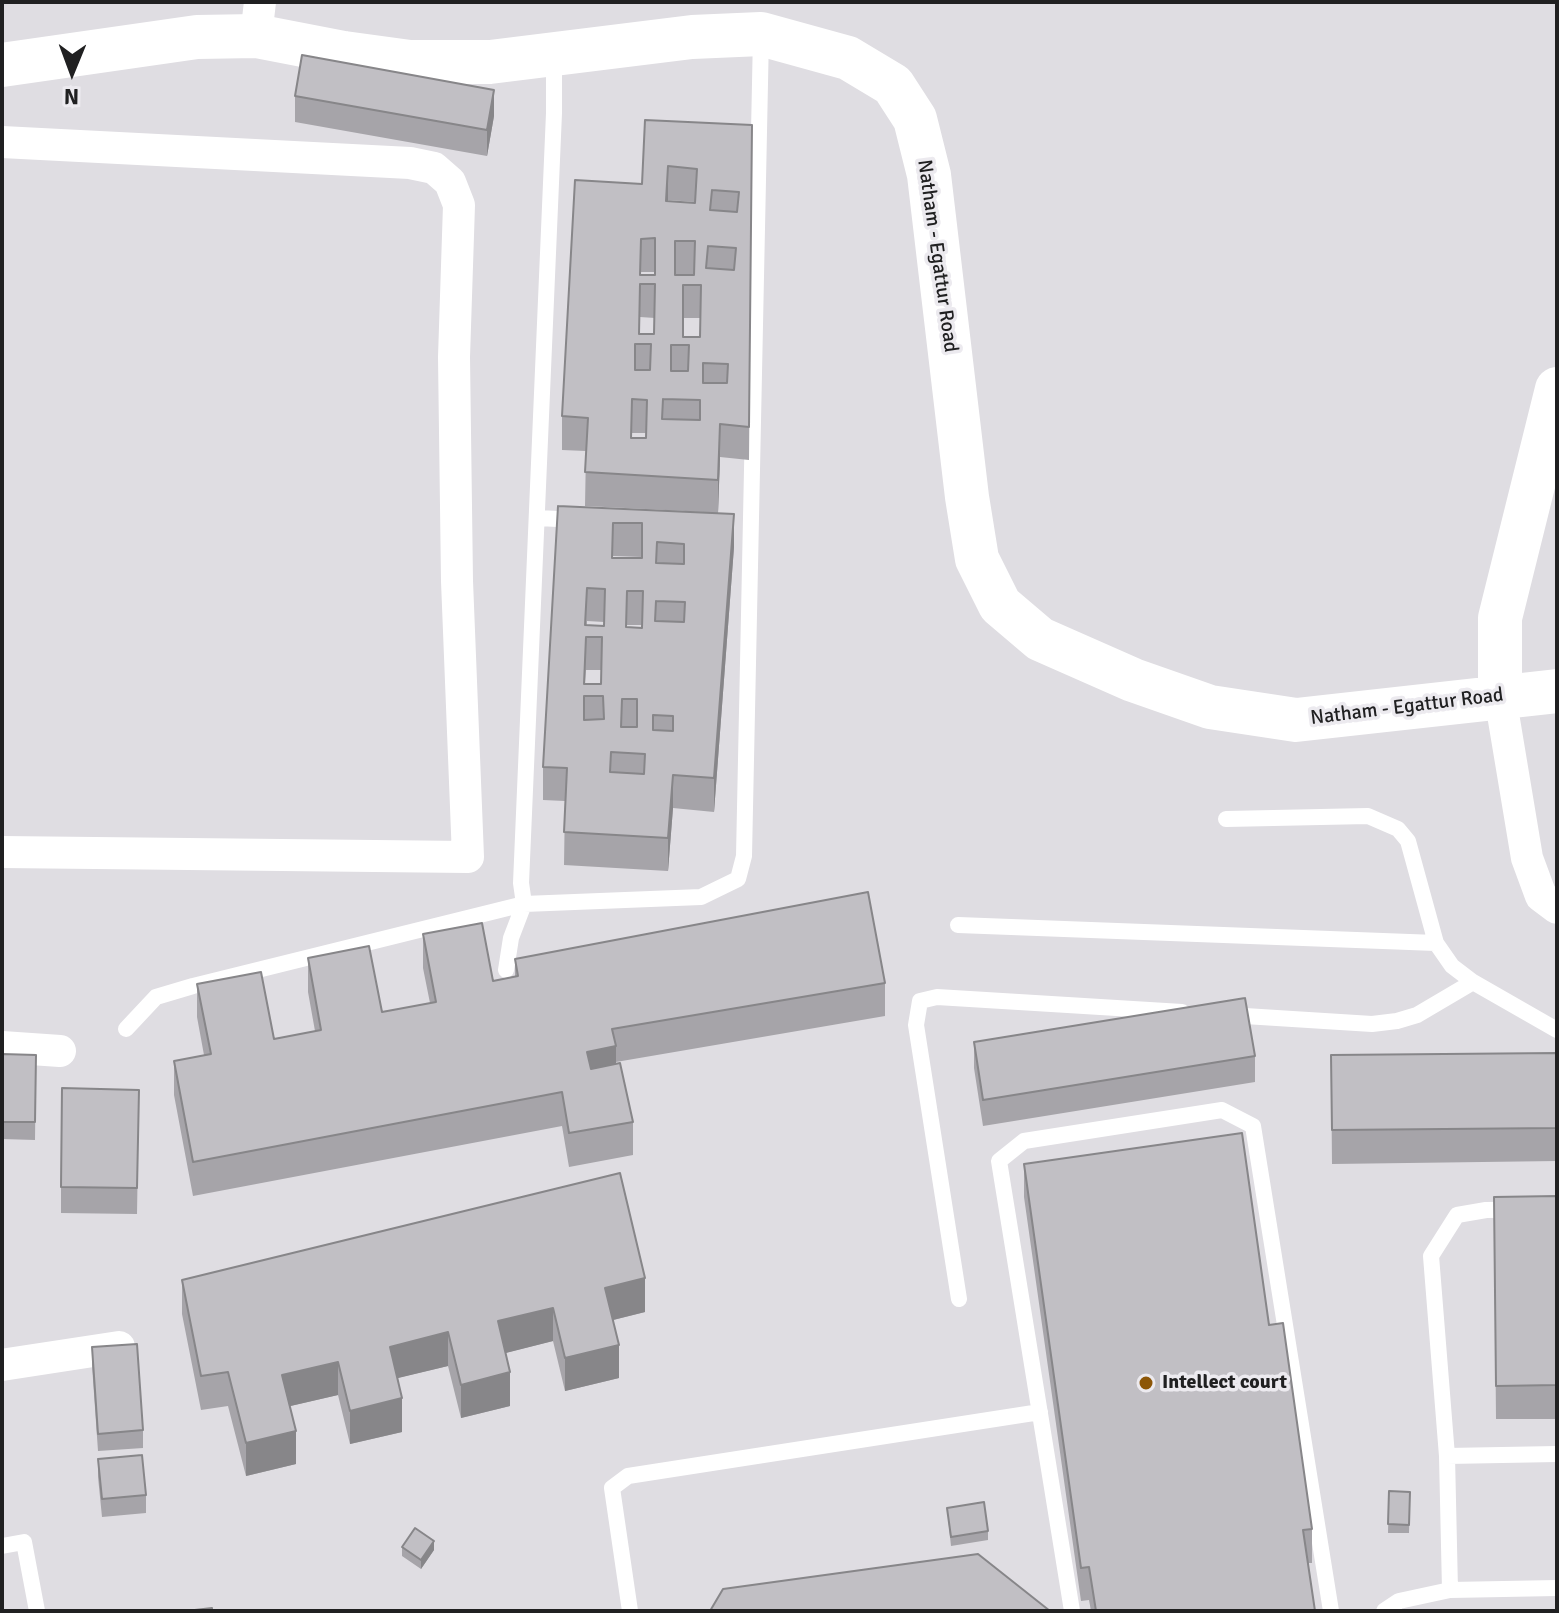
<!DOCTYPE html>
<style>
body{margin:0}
#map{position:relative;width:1559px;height:1613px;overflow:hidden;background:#dfdde2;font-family:Signika,sans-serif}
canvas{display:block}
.frame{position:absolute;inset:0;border:4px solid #202021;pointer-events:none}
.north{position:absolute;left:32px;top:32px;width:80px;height:80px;-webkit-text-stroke:6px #eceaef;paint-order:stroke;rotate:181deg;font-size:22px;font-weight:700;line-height:32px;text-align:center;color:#202021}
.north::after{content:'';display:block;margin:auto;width:28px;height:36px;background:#202021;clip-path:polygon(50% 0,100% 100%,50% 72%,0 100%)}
</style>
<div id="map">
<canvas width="1559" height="1613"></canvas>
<div class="frame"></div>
<div class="north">N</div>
</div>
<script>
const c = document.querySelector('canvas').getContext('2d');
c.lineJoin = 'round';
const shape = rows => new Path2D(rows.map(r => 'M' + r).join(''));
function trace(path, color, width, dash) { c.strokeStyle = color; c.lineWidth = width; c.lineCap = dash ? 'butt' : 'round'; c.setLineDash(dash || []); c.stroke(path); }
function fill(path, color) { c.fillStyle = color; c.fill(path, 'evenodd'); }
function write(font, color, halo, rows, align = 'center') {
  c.font = font + ' Signika,sans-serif'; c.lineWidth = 7; c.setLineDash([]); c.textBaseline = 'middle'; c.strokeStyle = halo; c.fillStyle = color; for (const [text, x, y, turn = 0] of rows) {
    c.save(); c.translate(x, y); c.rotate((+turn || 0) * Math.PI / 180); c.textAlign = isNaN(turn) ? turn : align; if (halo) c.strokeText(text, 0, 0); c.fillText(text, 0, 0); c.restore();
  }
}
trace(shape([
 [537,518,579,520],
 [1226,819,1368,816,1398,829,1408,841,1436,943,1452,966,1473,982,1557,1030],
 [958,925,1436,943],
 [506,970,511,938,524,904,521,883,554,113,554,57],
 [1229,1015,1372,1024,1397,1021,1417,1015,1473,982],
 [126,1029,156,997,193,986,524,904,701,897,738,879,744,856,761,35],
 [959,1299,916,1025,920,1001,937,997,1182,1012],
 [1557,1454,1447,1456,1450,1590,1557,1588],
 [1447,1456,1431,1256,1457,1215,1486,1210,1557,1209],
 [2,1546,24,1542,37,1611],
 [630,1611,612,1488,628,1476,1040,1412],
 [1072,1611,999,1161,1024,1141,1222,1110,1253,1126,1331,1611],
 [1384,1611,1399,1601,1450,1590]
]), '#fff', 16);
trace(shape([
 [256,36,260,2],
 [2,142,410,163,434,168,450,182,459,205,454,357,457,581,468,857,2,852],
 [1500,696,1527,858,1541,896,1557,908],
 [2,1047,60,1051],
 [2,1365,119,1347]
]), '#fff', 32);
trace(shape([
 [2,65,197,37,256,36,344,53,410,62,490,62,692,37,761,34,848,58,893,85,915,119,929,175,967,497,977,559,1000,605,1040,639,1133,680,1210,707,1296,720,1557,691],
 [1500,696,1500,618,1557,389]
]), '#fff', 44);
fill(shape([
 [295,96,494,116,487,156,295,122],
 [645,120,752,125,749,460,720,457,718,513,734,547,714,812,673,808,668,871,564,865,565,801,543,800,543,767,558,506,706,512,585,506,586,451,562,450,562,416,642,184],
 [668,200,695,202,695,203,668,202],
 [641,272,655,272,655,275,641,275],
 [640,317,655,318,654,334,639,334],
 [683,318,701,318,700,337,683,337],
 [632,433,646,433,646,438,632,438],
 [613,556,642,557,642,558,613,558],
 [587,621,604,622,604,626,587,625],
 [627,625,642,625,642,628,627,627],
 [586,670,602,670,601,684,585,684],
 [423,934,493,981,515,977,515,959,885,983,885,1016,616,1062,633,1122,633,1155,569,1167,562,1126,193,1196,174,1095,174,1061,204,1055,197,1017,197,984,274,1039,315,1031,308,992,308,958,382,1012,430,1003,423,968],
 [974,1042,1255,1056,1255,1082,983,1126,974,1068],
 [1557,1053,1557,1161,1332,1164,1331,1055],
 [2,1054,36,1055,35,1140,2,1139],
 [139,1090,137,1214,61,1213,61,1187],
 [1024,1164,1269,1325,1312,1529,1312,1563,1308,1563,1315,1611,1091,1611,1089,1600,1081,1601,1024,1197],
 [1557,1196,1557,1419,1496,1419,1494,1197],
 [182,1280,645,1312,613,1320,619,1378,565,1391,553,1341,505,1353,510,1406,461,1418,448,1366,397,1378,402,1432,350,1444,338,1395,290,1406,296,1464,246,1476,228,1406,201,1410,182,1314],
 [92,1347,143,1430,143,1448,98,1451,92,1365],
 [98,1459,146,1495,146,1513,102,1517,98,1477],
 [1389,1491,1410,1492,1409,1533,1388,1533],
 [947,1508,988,1531,988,1540,951,1546],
 [402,1547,434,1550,421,1569,402,1556]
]), '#a6a4a9');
fill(shape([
 [494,90,494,116,487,156,487,130],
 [668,166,668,200,666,235,666,201],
 [720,424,720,457,718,513,718,480],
 [734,514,734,547,714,812,714,778],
 [673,775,673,808,668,871,668,838],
 [616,1046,616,1079,587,1085,587,1052],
 [645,1278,645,1312,605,1322,605,1288],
 [553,1308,553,1341,498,1355,498,1321],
 [448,1332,448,1366,390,1380,390,1347],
 [619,1345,619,1378,565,1391,565,1358],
 [338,1362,338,1395,282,1408,282,1375],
 [510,1372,510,1406,461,1418,461,1385],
 [402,1398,402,1432,350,1444,350,1411],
 [296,1431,296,1464,246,1476,246,1443],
 [434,1541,434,1550,421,1569,421,1560]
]), '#878689');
const building = shape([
 [302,55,494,90,487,130,295,96,302,55],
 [645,120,752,125,749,427,720,424,718,480,585,472,588,418,562,416,575,180,642,184,645,120],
 [668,166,697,169,695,203,666,201,668,166],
 [712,190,739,192,737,212,710,210,712,190],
 [655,238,655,275,640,275,641,239,655,238],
 [675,241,695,241,694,275,675,275,675,241],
 [708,246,736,248,734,270,706,268,708,246],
 [640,284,655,284,654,334,639,334,640,284],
 [683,285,701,285,700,337,683,337,683,285],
 [635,344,651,344,650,370,635,370,635,344],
 [671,345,689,345,688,371,671,371,671,345],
 [703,363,728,364,727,383,703,383,703,363],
 [632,399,647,400,646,438,631,438,632,399],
 [663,399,700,400,700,420,662,419,663,399],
 [558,506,734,514,714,778,673,775,668,838,564,832,567,768,543,767,558,506],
 [613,523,642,523,642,558,612,558,613,523],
 [657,542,684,544,684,564,656,563,657,542],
 [587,588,605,589,604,626,585,625,587,588],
 [627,591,643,591,642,628,626,627,627,591],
 [656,601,685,602,684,622,655,621,656,601],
 [586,637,602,637,601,684,584,684,586,637],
 [584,696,603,696,604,719,584,720,584,696],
 [622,699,637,699,637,727,621,727,622,699],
 [653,715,673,716,673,731,653,730,653,715],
 [611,752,645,754,644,774,610,772,611,752],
 [868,892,885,983,612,1029,616,1046,587,1052,591,1069,620,1063,633,1122,569,1133,562,1092,193,1162,174,1061,211,1054,197,984,261,972,274,1039,321,1030,308,958,369,946,382,1012,436,1002,423,934,482,923,493,981,518,976,515,959,868,892],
 [1245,998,1255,1056,983,1100,974,1042,1245,998],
 [1557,1053,1557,1128,1332,1130,1331,1055,1557,1053],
 [2,1054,36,1055,35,1122,2,1122,2,1054],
 [62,1088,139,1090,137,1188,61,1187,62,1088],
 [1242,1133,1269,1325,1283,1323,1312,1529,1303,1530,1315,1611,1096,1611,1089,1567,1081,1568,1024,1164,1242,1133],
 [620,1173,645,1278,605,1288,619,1345,565,1358,553,1308,498,1321,510,1372,461,1385,448,1332,390,1347,402,1398,350,1411,338,1362,282,1375,296,1431,246,1443,228,1372,201,1376,182,1280,620,1173],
 [1557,1196,1557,1385,1496,1386,1494,1197,1557,1196],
 [137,1344,143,1430,98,1434,92,1347,137,1344],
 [142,1455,146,1495,102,1499,98,1459,142,1455],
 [1389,1491,1410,1492,1409,1525,1388,1524,1389,1491],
 [984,1502,988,1531,951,1537,947,1508,984,1502],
 [415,1528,434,1541,421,1560,402,1547,415,1528],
 [978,1554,1050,1611,710,1611,723,1589,978,1554],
 [212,1608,212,1611,186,1611,212,1608]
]);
fill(building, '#c1bfc4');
trace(building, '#878689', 2);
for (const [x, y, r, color] of [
 [1146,1383,8,"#8c5607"]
]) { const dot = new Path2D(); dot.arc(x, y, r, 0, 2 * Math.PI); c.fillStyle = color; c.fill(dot); trace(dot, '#eceaef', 3); }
write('20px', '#202021', '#eceaef', [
 ["Natham - Egattur Road",937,256,82],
 ["Natham - Egattur Road",1407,707,-7]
]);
write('bold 20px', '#202021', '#eceaef', [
 ["Intellect court",1162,1383]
], 'left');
</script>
